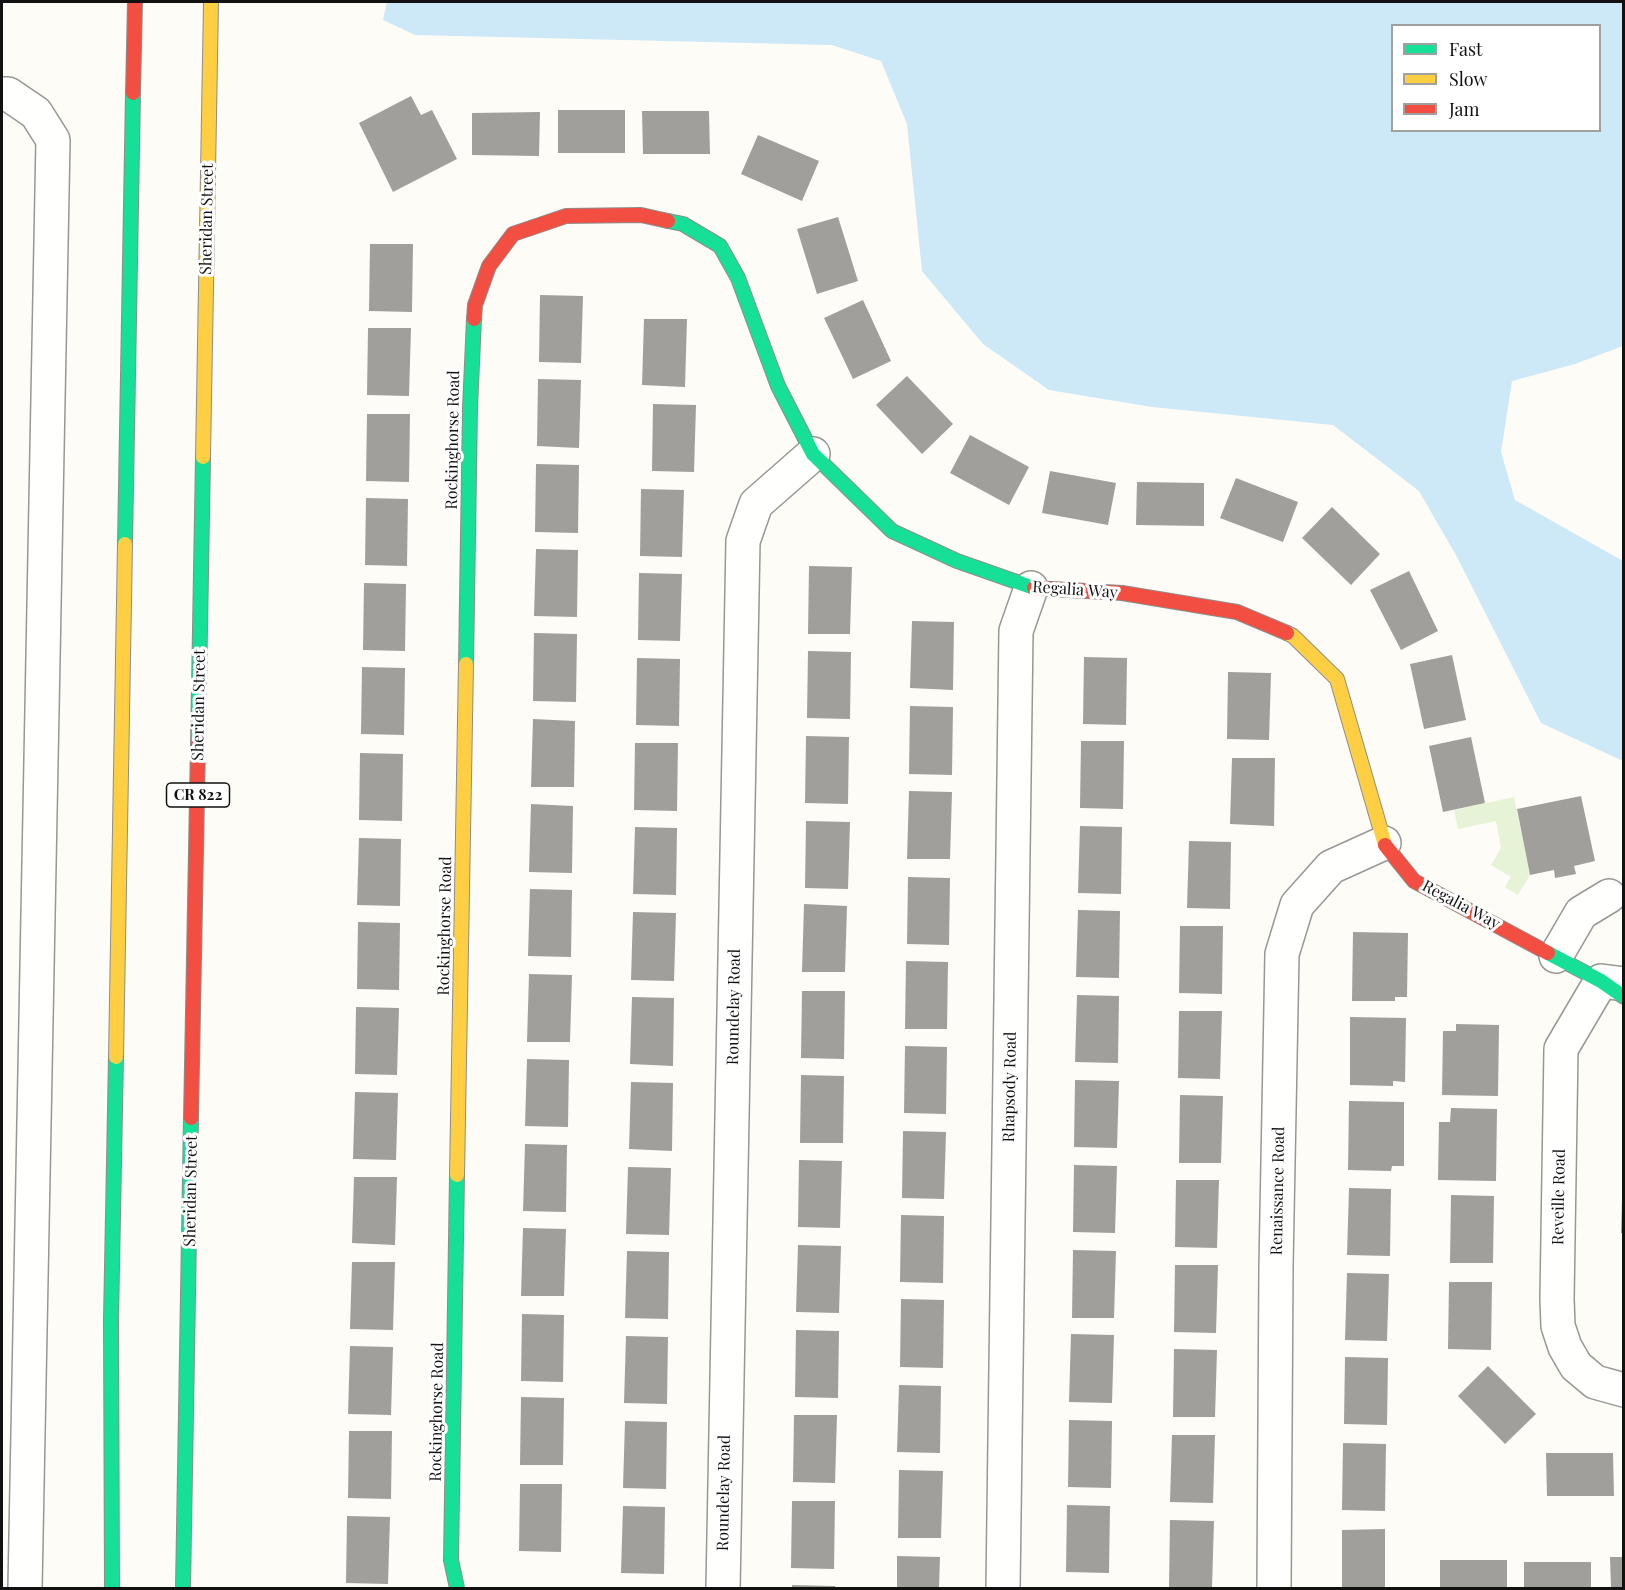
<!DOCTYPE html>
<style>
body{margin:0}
#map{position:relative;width:1625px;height:1590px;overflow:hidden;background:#fdfcf7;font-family:"Playfair Display",serif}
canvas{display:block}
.frame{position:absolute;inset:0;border:3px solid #111;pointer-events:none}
.legend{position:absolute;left:1391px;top:24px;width:210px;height:108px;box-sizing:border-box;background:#fff;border:2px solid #a0a0a0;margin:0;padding:8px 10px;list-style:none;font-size:18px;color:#111}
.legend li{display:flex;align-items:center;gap:12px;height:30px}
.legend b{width:30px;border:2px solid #a0a0a0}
</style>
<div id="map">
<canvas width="1625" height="1590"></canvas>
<div class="frame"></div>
<ul class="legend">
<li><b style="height:8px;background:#16e098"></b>Fast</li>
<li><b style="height:8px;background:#ffcf43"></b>Slow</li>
<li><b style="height:8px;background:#f24e42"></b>Jam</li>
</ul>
</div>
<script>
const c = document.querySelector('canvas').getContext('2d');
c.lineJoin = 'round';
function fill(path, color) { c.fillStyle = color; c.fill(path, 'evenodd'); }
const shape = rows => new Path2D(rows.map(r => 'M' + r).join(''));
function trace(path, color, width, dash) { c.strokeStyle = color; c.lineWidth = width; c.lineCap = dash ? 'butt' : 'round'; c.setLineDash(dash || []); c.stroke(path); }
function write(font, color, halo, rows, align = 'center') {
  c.font = font + ' "Playfair Display",serif'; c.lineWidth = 6; c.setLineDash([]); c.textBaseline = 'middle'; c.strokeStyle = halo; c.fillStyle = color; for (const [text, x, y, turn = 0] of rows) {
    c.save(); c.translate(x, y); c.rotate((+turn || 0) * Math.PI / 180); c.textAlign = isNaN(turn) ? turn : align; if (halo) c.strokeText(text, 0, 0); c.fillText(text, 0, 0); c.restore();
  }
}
fill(shape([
 [1514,797,1530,875,1518,895,1505,887,1511,877,1491,865,1501,848,1496,821,1458,829,1454,810]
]), '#e7f3d7');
fill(shape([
 [387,2,1623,2,1623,346,1575,364,1512,381,1501,452,1515,500,1623,561,1623,761,1541,723,1457,557,1419,491,1333,425,1152,407,1049,390,983,344,922,271,907,124,881,61,832,45,415,35,383,20],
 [1392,26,1600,26,1600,130,1392,130]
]), '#cde8f7');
fill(shape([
 [411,96,421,115,432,110,457,159,393,192,359,123],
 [558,110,625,110,625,153,558,153],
 [642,111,709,111,710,154,643,154],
 [540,112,539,156,472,155,472,113],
 [758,135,819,161,802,201,741,174],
 [838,217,858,281,817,294,797,229],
 [370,244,413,244,412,312,369,311],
 [540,295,583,296,581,363,539,362],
 [863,300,891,361,853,379,824,318],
 [644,319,687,319,685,387,642,385],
 [368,328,411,328,409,396,367,395],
 [907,376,953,424,922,454,876,405],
 [538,379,581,380,579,448,537,446],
 [653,404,696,405,694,472,652,471],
 [367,414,410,414,409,482,366,481],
 [970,435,1029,467,1009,505,950,473],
 [536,464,579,465,578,533,535,532],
 [1050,471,1116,483,1108,525,1042,513],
 [1236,478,1298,502,1283,542,1220,518],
 [1137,482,1204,483,1204,526,1136,525],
 [641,489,684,490,682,557,640,556],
 [366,498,408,499,407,566,365,565],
 [1332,507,1380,554,1351,585,1302,538],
 [536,549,578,550,577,617,534,616],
 [809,566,852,567,850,634,808,634],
 [1409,571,1438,631,1401,650,1370,590],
 [639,573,682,574,680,641,638,640],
 [364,583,406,584,405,651,363,650],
 [912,621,954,622,953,690,910,688],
 [534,633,577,634,576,702,533,701],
 [808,651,851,652,850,719,807,718],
 [1452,655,1466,720,1424,729,1410,664],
 [1084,657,1127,658,1126,725,1083,724],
 [637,658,680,659,679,726,636,725],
 [362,667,405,668,404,735,361,734],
 [1228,672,1271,673,1269,740,1227,739],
 [910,706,953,707,952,775,909,774],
 [533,719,575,721,574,787,531,787],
 [806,736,849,737,848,804,805,803],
 [1471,737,1485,803,1443,812,1429,746],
 [1081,741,1124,741,1123,809,1080,808],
 [635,743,678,743,677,811,634,810],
 [360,753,403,754,402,821,359,820],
 [1232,758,1275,758,1274,826,1230,824],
 [909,791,952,792,950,859,907,859],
 [1581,796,1595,861,1574,866,1576,874,1555,878,1554,870,1530,875,1517,809],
 [531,804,573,806,572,873,529,872],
 [806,821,850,822,848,889,805,888],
 [1080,826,1122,827,1121,894,1078,893],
 [635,827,677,828,676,895,633,894],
 [359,838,401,839,400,906,357,905],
 [1189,841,1231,842,1230,909,1187,908],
 [908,877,950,878,949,945,907,944],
 [530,889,572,890,571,957,528,956],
 [804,904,847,906,845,972,802,972],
 [1078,910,1120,911,1119,978,1076,977],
 [633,912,676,913,674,981,631,980],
 [358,922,400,923,399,990,357,989],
 [1180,926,1223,926,1222,994,1179,993],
 [1353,932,1408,933,1407,997,1395,997,1395,1001,1352,1001],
 [906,961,948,962,947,1029,905,1029],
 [529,974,572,975,570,1042,527,1042],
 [802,991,845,991,844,1059,801,1058],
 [1077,995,1119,996,1118,1063,1075,1062],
 [632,997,674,998,673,1066,630,1064],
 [356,1007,399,1008,397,1075,355,1074],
 [1179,1011,1222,1011,1220,1079,1178,1078],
 [1350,1017,1406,1018,1405,1082,1393,1081,1393,1086,1350,1085],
 [1456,1024,1499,1025,1498,1096,1442,1095,1443,1031,1456,1031],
 [905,1046,947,1047,946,1114,904,1113],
 [527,1059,569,1060,568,1127,525,1126],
 [801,1075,844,1076,843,1143,800,1143],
 [1075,1080,1119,1081,1117,1148,1074,1147],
 [631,1082,673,1083,672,1151,629,1149],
 [355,1092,398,1093,396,1160,353,1159],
 [1180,1095,1223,1096,1221,1163,1179,1163],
 [1349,1101,1404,1102,1404,1166,1392,1166,1391,1171,1348,1170],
 [1451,1108,1497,1109,1496,1181,1438,1180,1439,1122,1450,1122],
 [903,1131,946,1132,944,1199,902,1198],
 [525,1144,567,1145,566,1212,523,1211],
 [799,1160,842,1161,840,1228,798,1227],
 [1074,1165,1117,1166,1115,1233,1073,1232],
 [628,1167,671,1168,669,1235,626,1234],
 [354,1177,397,1177,395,1245,352,1243],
 [1176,1180,1219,1180,1217,1248,1175,1247],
 [1349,1188,1391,1189,1390,1256,1347,1255],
 [1451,1195,1494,1196,1493,1263,1450,1263],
 [1622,1200,1624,1200,1624,1233,1621,1233],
 [901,1215,944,1216,943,1283,900,1282],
 [523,1228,566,1229,564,1296,521,1296],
 [798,1245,841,1246,839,1313,796,1312],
 [1073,1250,1116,1251,1114,1318,1072,1318],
 [627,1251,669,1252,668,1319,625,1318],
 [352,1262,395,1262,393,1330,350,1329],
 [1175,1265,1218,1265,1216,1333,1174,1332],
 [1347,1273,1389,1274,1387,1341,1345,1340],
 [1449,1282,1492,1282,1491,1350,1448,1349],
 [901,1299,944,1300,943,1368,900,1367],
 [522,1314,564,1315,563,1382,521,1381],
 [796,1330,839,1331,838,1398,795,1397],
 [1071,1334,1114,1335,1112,1403,1069,1402],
 [626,1336,668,1337,667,1404,624,1403],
 [350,1346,393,1347,391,1415,348,1414],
 [1174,1349,1217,1350,1215,1417,1173,1417],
 [1345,1357,1388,1358,1387,1425,1344,1424],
 [1488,1366,1536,1414,1505,1444,1458,1396],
 [899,1385,941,1386,940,1453,897,1452],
 [521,1397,564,1398,563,1465,520,1465],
 [794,1415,837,1415,835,1483,793,1482],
 [1069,1420,1112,1421,1111,1488,1068,1487],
 [625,1421,667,1422,666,1489,623,1488],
 [349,1431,392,1431,391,1499,348,1498],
 [1172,1435,1215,1435,1213,1503,1170,1502],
 [1343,1443,1386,1444,1385,1511,1342,1510],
 [1546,1453,1613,1453,1614,1496,1547,1496],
 [899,1470,943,1471,941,1538,898,1538],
 [520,1484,562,1484,561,1552,519,1551],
 [792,1501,835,1501,834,1569,791,1568],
 [1067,1505,1110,1506,1109,1573,1066,1572],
 [623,1506,665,1507,664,1574,621,1573],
 [347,1516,390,1517,388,1584,346,1583],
 [1170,1520,1214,1521,1212,1588,1169,1587],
 [1385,1529,1385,1588,1342,1588,1342,1530],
 [897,1556,940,1557,939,1588,897,1588],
 [1610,1557,1624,1557,1624,1588,1611,1588],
 [1440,1560,1507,1560,1507,1588,1440,1588],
 [1524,1562,1591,1562,1591,1588,1524,1588],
 [792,1585,835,1586,835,1588,792,1588]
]), '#a19f9c');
const street = shape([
 [2,94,8,94,36,113,53,140,25,1588],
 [1556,956,1581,913,1609,896],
 [1624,984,1601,981,1561,1049,1557,1299,1558,1326,1565,1347,1576,1366,1595,1382,1624,1390],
 [723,1588,743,541,756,504,813,454],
 [1003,1588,1016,631,1031,588],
 [1274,1588,1276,1266,1282,954,1297,905,1331,867,1384,843]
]);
const fast = shape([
 [668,221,683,224,720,246,738,278,778,386,813,454,892,531,957,561,1034,588],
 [125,544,133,93],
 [466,664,470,408,474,319],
 [198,744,203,457],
 [1548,953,1601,981,1624,997],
 [112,1588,111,1320,116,1057],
 [183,1588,191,1118],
 [457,1588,451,1560,457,1175]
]);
const slow = shape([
 [203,457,211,2],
 [1287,633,1293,636,1337,679,1385,845],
 [116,1057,125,544],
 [457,1175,466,664]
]);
const jam = shape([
 [133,93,135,2],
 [474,319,475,305,489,266,513,234,566,216,641,215,668,221],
 [1034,588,1122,593,1237,612,1287,633],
 [1385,845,1414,881,1548,953],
 [191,1118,198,744]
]);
trace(street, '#979795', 36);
trace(fast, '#8e8d8b', 16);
trace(slow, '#8e8d8b', 16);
trace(jam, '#8e8d8b', 16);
trace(street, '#fffffe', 33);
trace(fast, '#16e098', 14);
trace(slow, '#ffcf43', 14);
trace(jam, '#f24e42', 14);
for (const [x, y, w] of [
 [198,795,63]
]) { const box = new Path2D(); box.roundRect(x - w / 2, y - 12, w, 24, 4.5); c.fillStyle = '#fff'; c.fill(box); trace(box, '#111', 1.5); }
write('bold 15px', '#111', null, [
 ["CR 822",198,795]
]);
write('16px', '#111', '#fff', [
 ["Sheridan Street",207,219,-89],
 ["Rockinghorse Road",453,440,-89],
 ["Regalia Way",1075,590,4],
 ["Sheridan Street",199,705,-89],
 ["Regalia Way",1461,905,28],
 ["Rockinghorse Road",445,926,-89],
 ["Roundelay Road",734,1007,-89],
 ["Rhapsody Road",1010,1087,-89],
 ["Sheridan Street",191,1191,-89],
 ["Renaissance Road",1278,1191,-89],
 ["Reveille Road",1559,1197,-89],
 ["Rockinghorse Road",437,1412,-89],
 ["Roundelay Road",724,1493,-89]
]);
</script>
